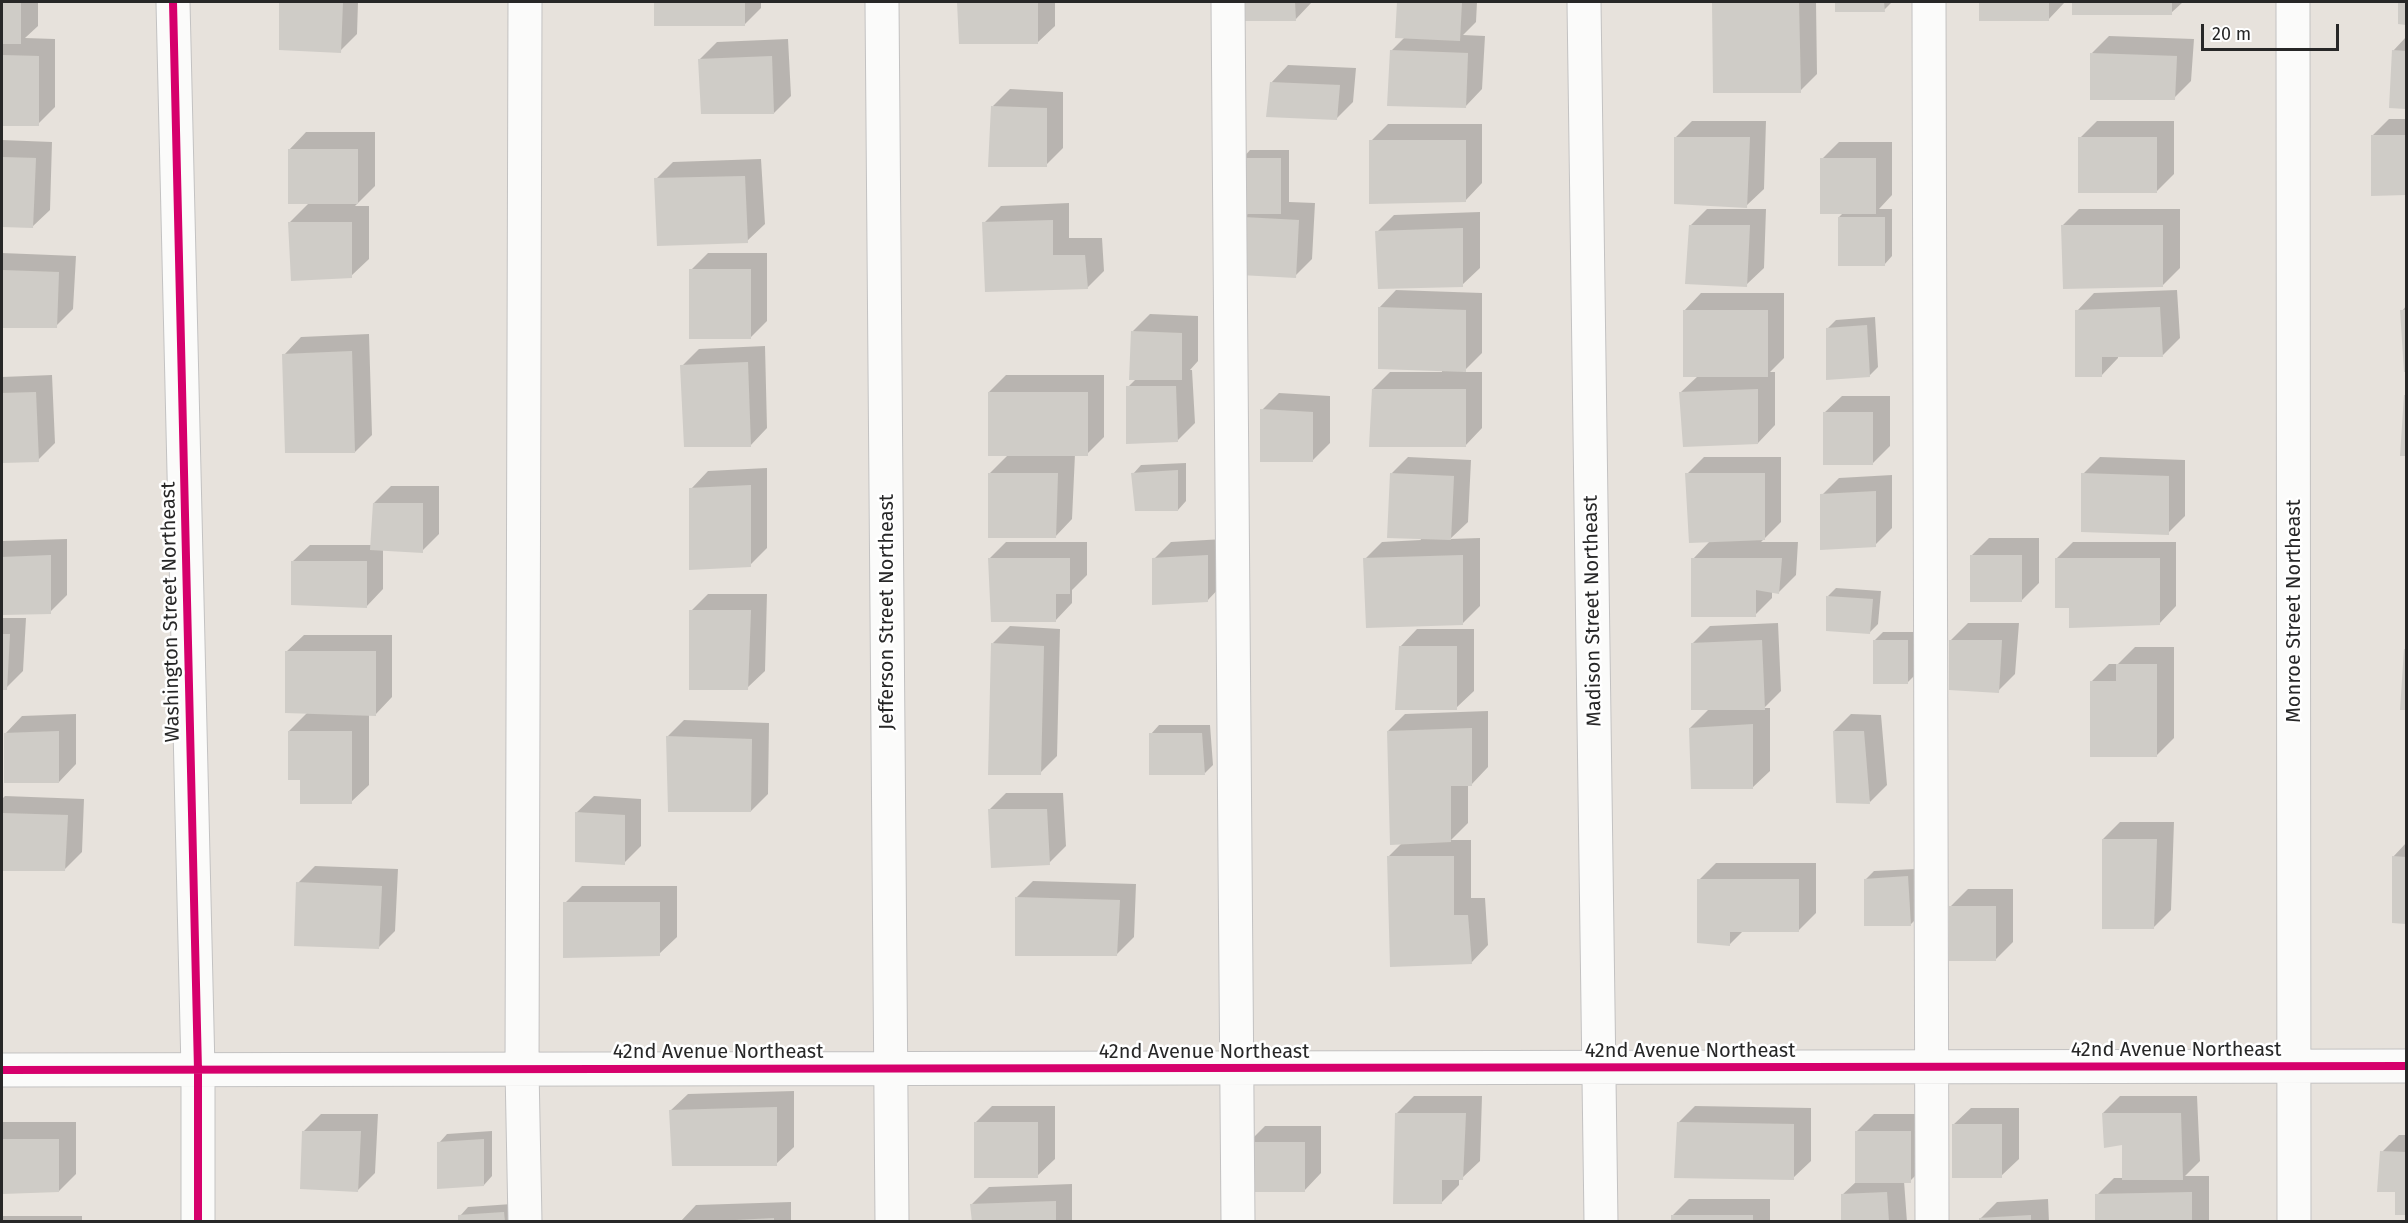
<!DOCTYPE html>
<style>
body{margin:0}
#map{position:relative;width:2408px;height:1223px;overflow:hidden;background:#e7e2dc;font-family:"Fira Sans",sans-serif}
canvas{display:block}
.frame{position:absolute;inset:0;border:3px solid #272727;pointer-events:none}
.scale{position:absolute;left:2201px;top:24px;width:138px;height:27px;box-sizing:border-box;border:3px solid #272727;border-top:0;padding-left:8px;font-size:18px;line-height:21px;white-space:nowrap;color:#272727;-webkit-text-stroke:4px #fff;paint-order:stroke}
</style>
<div id="map">
<canvas width="2408" height="1223"></canvas>
<div class="frame"></div>
<div class="scale">20 m</div>
</div>
<script>
const c = document.querySelector('canvas').getContext('2d');
c.lineJoin = 'round';
function fill(path, color) { c.fillStyle = color; c.fill(path, 'evenodd'); }
const shape = rows => new Path2D(rows.map(r => 'M' + r).join(''));
function trace(path, color, width, dash) { c.strokeStyle = color; c.lineWidth = width; c.lineCap = dash ? 'butt' : 'round'; c.setLineDash(dash || []); c.stroke(path); }
function write(font, color, halo, rows, align = 'center') {
  c.font = font + ' "Fira Sans",sans-serif'; c.lineWidth = 5; c.setLineDash([]); c.textBaseline = 'middle'; c.strokeStyle = halo; c.fillStyle = color; for (const [text, x, y, turn = 0] of rows) {
    c.save(); c.translate(x, y); c.rotate((+turn || 0) * Math.PI / 180); c.textAlign = isNaN(turn) ? turn : align; if (halo) c.strokeText(text, 0, 0); c.fillText(text, 0, 0); c.restore();
  }
}
fill(shape([
 [2,2,38,2,38,26,25,38,55,39,55,107,38,124,2,124],
 [280,2,358,2,357,34,340,51,280,49],
 [656,2,761,2,761,8,744,25,656,25],
 [958,2,1055,2,1055,26,1037,43,960,43],
 [1242,2,1312,2,1295,20],
 [1399,2,1477,2,1476,22,1463,35,1485,36,1482,89,1465,107,1391,51,1405,37,1397,37],
 [1713,2,1816,2,1817,74,1800,91,1714,91],
 [1836,2,1892,2,1884,10,1836,10],
 [1980,2,2065,2,2048,20,1980,20],
 [2074,2,2183,2,2171,13,2074,13],
 [2109,36,2194,39,2191,81,2174,98,2092,53],
 [2406,37,2406,107,2390,107,2393,51],
 [788,39,791,96,774,113,700,59,717,42],
 [1288,65,1356,68,1353,102,1336,119,1271,83],
 [1010,89,1063,92,1063,148,1046,165,993,106],
 [2389,119,2406,119,2406,193,2372,194,2372,136],
 [1692,121,1766,121,1764,189,1746,206,1675,138],
 [2097,121,2174,121,2174,174,2157,191,2080,138],
 [1388,124,1482,124,1482,183,1465,201,1371,141],
 [306,132,375,132,375,186,355,206,369,206,369,259,351,276,289,223,309,203,289,150],
 [2,140,52,142,50,210,32,227,2,226],
 [1839,142,1892,142,1892,195,1879,209,1892,209,1892,256,1884,265,1839,217,1844,212,1822,159],
 [1250,150,1289,150,1289,202,1315,203,1312,259,1295,276,1244,217,1250,212,1242,159],
 [761,159,765,224,747,241,656,179,673,162],
 [1069,203,1069,238,1102,238,1104,271,1087,288,984,223,1001,206],
 [1707,209,1766,209,1764,268,1746,285,1690,226],
 [2079,209,2180,209,2180,268,2163,285,2062,226],
 [1480,212,1480,268,1462,285,1377,232,1394,215],
 [2,253,76,256,73,309,56,326,2,326],
 [708,253,767,253,767,321,750,338,691,270],
 [1396,290,1482,293,1482,353,1463,372,1482,372,1482,428,1465,446,1373,389,1390,372,1442,372,1442,369,1379,308],
 [2177,290,2180,338,2163,355,2118,355,2118,358,2101,376,2077,311,2094,293],
 [1701,293,1784,293,1784,358,1770,372,1775,372,1775,425,1758,443,1681,392,1698,376,1684,311],
 [2406,306,2406,370,2405,370,2402,311],
 [1150,314,1198,316,1198,361,1190,370,1192,370,1195,423,1178,440,1128,387,1136,379,1133,331],
 [1875,317,1878,367,1869,376,1828,328,1836,320],
 [369,334,372,435,355,452,284,355,301,337],
 [765,346,767,428,750,446,682,366,699,349],
 [52,375,55,443,38,460,2,462,2,377],
 [1006,375,1104,375,1104,437,1087,454,1075,454,1072,519,1055,537,989,474,1009,454,989,392],
 [1279,393,1330,396,1330,443,1313,460,1262,410],
 [2406,394,2406,454,2402,454,2405,395],
 [1842,396,1890,396,1890,446,1873,463,1824,413],
 [1408,457,1471,460,1468,522,1450,539,1480,538,1480,606,1462,624,1365,559,1382,542,1421,540,1391,474],
 [1704,457,1781,457,1781,522,1761,542,1798,542,1796,575,1779,592,1772,591,1772,598,1755,615,1693,559,1710,541,1687,474],
 [2100,457,2185,460,2185,516,2168,533,2083,474],
 [1186,463,1186,501,1178,510,1133,474,1141,465],
 [767,468,767,548,750,565,691,489,708,471],
 [1892,475,1892,528,1875,545,1822,495,1839,478],
 [391,486,439,486,439,534,422,551,383,549,383,589,366,607,292,562,310,545,372,545,374,503],
 [1989,538,2039,538,2039,583,2022,600,1971,556],
 [67,539,67,595,50,612,2,614,2,541],
 [1224,539,1224,583,1207,601,1154,559,1171,542],
 [1006,542,1087,542,1087,575,1072,590,1072,603,1055,621,989,559],
 [2073,542,2176,542,2176,606,2159,624,2071,607,2056,559],
 [1836,588,1881,591,1878,624,1869,633,1828,596],
 [708,594,767,594,765,671,747,688,691,611],
 [2,618,26,618,23,671,6,688,2,688],
 [1778,623,1781,691,1764,708,1770,708,1770,771,1752,788,1690,728,1710,708,1693,643,1710,626],
 [1968,623,2019,623,2015,674,1998,691,1951,640],
 [1010,626,1060,629,1057,756,1040,773,993,643],
 [1417,629,1474,629,1474,691,1456,708,1400,647],
 [1883,632,1916,632,1916,674,1908,682,1875,640],
 [304,635,392,635,392,697,375,715,369,714,369,785,351,802,301,778,289,731,308,712,286,652],
 [2135,647,2174,647,2174,738,2157,755,2092,681,2109,664,2118,664],
 [2406,648,2406,709,2402,708],
 [1488,711,1488,767,1471,785,1468,785,1468,823,1451,840,1471,840,1471,898,1485,898,1488,945,1471,963,1388,857,1402,843,1388,731,1405,714],
 [76,714,76,764,59,782,5,734,22,716],
 [1851,714,1881,715,1887,785,1870,802,1834,731],
 [684,720,769,723,768,794,751,811,667,737],
 [1159,725,1210,725,1213,765,1205,773,1151,734],
 [1006,793,1063,793,1066,846,1049,863,989,810],
 [5,796,84,799,82,852,65,869,2,869,2,799],
 [594,796,641,799,641,846,624,863,576,813],
 [2120,822,2174,822,2171,910,2154,927,2103,839],
 [2406,843,2406,922,2393,922,2393,857],
 [1716,863,1816,863,1816,913,1799,930,1744,930,1729,945,1699,880],
 [315,866,398,869,395,931,378,948,298,883],
 [1916,869,1919,916,1910,925,1865,880,1874,871],
 [1033,881,1136,884,1134,937,1117,954,1016,898],
 [582,886,677,886,677,937,659,954,565,903],
 [1968,889,2013,889,2013,942,1995,960,1951,906],
 [794,1091,794,1147,776,1164,670,1111,688,1094],
 [1414,1096,1482,1096,1480,1161,1462,1178,1459,1178,1459,1185,1442,1202,1397,1113],
 [2120,1096,2197,1096,2200,1161,2185,1176,2209,1176,2209,1222,2097,1222,2097,1195,2114,1178,2124,1178,2124,1143,2103,1113],
 [992,1106,1055,1106,1055,1159,1037,1176,975,1123],
 [1695,1106,1811,1108,1811,1161,1793,1178,1678,1123],
 [1971,1108,2019,1108,2019,1159,2001,1176,1953,1125],
 [321,1114,378,1114,375,1173,357,1191,304,1131],
 [1874,1114,1927,1114,1927,1164,1910,1181,1904,1181,1907,1222,1842,1222,1842,1195,1857,1181,1857,1131],
 [2,1122,76,1122,76,1174,59,1191,2,1173],
 [1265,1126,1321,1126,1321,1173,1304,1191,1248,1143],
 [492,1131,492,1176,484,1185,439,1143,447,1134],
 [2399,1135,2406,1135,2406,1214,2396,1214,2396,1191,2382,1152],
 [1072,1184,1072,1222,973,1222,972,1204,989,1187],
 [1689,1199,1770,1199,1770,1222,1672,1222,1672,1216],
 [2048,1199,2049,1222,1980,1222,1980,1219,1997,1202],
 [791,1202,791,1222,680,1222,696,1205],
 [512,1204,514,1222,460,1222,460,1216,468,1207],
 [2,1216,82,1216,82,1222,2,1222]
]), '#0003');
fill(shape([
 [2,2,21,2,21,44,2,44],
 [279,2,343,2,341,53,279,50],
 [654,2,745,2,745,26,654,26],
 [957,2,1038,2,1038,44,959,44],
 [1240,2,1295,2,1296,21,1240,21],
 [1397,2,1462,2,1460,41,1395,38],
 [1712,2,1799,2,1801,93,1713,93],
 [1835,2,1884,2,1885,12,1835,12],
 [1979,2,2049,2,2049,21,1979,21],
 [2072,2,2172,2,2172,15,2072,15],
 [2398,2,2406,2,2406,25,2398,24],
 [1390,50,1468,53,1466,108,1387,106],
 [2392,50,2406,51,2406,109,2389,108],
 [2090,53,2177,56,2175,100,2090,100],
 [2,55,39,56,39,126,2,126],
 [772,56,774,114,701,114,698,59],
 [1270,82,1340,85,1337,120,1266,117],
 [991,106,1047,108,1047,167,988,167],
 [2371,135,2406,135,2406,195,2371,196],
 [1674,137,1750,137,1747,208,1674,204],
 [2078,137,2157,137,2157,193,2078,193],
 [1369,140,1466,140,1466,202,1369,204],
 [288,149,358,149,358,204,288,204],
 [2,157,36,158,33,228,2,227],
 [1240,158,1281,158,1281,214,1237,214],
 [1820,158,1876,158,1876,214,1820,214],
 [745,176,748,243,657,246,654,178],
 [1243,217,1299,220,1296,278,1240,275],
 [1838,217,1885,217,1885,266,1838,266],
 [1053,220,1053,255,1085,255,1088,289,985,292,982,222],
 [288,222,352,222,352,278,291,281],
 [1689,225,1750,225,1747,287,1685,284],
 [2061,225,2163,225,2163,287,2063,289],
 [1463,228,1463,287,1378,289,1375,231],
 [689,269,751,269,751,339,689,339],
 [2,270,59,272,57,328,2,328],
 [1378,307,1466,310,1466,372,1378,369],
 [2160,307,2163,357,2102,357,2102,377,2075,377,2075,310],
 [1683,310,1768,310,1768,377,1683,377],
 [2400,310,2406,310,2406,372,2404,372],
 [1867,325,1870,377,1826,380,1826,328],
 [1131,331,1182,333,1182,380,1129,380],
 [352,351,355,453,285,453,282,354],
 [748,362,751,447,684,447,680,365],
 [1126,386,1176,386,1178,442,1126,444],
 [1372,389,1466,389,1466,447,1369,447],
 [1758,389,1758,444,1683,447,1679,392],
 [36,392,39,462,2,463,2,393],
 [988,392,1088,392,1088,456,988,456],
 [2404,395,2406,395,2406,456,2400,456],
 [1260,409,1313,412,1313,462,1260,462],
 [1823,412,1873,412,1873,465,1823,465],
 [1178,470,1178,511,1135,511,1131,473],
 [988,473,1058,473,1056,538,988,538],
 [1390,473,1454,476,1451,540,1387,538],
 [1685,473,1765,473,1765,540,1689,543],
 [2081,473,2169,476,2169,535,2081,532],
 [751,485,751,567,689,570,689,488],
 [1876,491,1876,547,1820,550,1820,494],
 [373,503,423,503,423,553,370,550],
 [51,555,51,614,2,615,2,557],
 [1208,555,1208,602,1152,605,1152,558],
 [1463,555,1463,625,1366,628,1363,558],
 [1970,555,2022,555,2022,602,1970,602],
 [988,558,1070,558,1070,594,1056,594,1056,622,991,622],
 [1691,558,1782,558,1779,594,1756,590,1756,617,1691,617],
 [2055,558,2160,558,2160,625,2069,628,2069,608,2055,608],
 [291,561,367,561,367,608,291,605],
 [1826,596,1873,599,1870,634,1826,631],
 [689,610,751,610,748,690,689,690],
 [2,634,10,634,7,690,2,690],
 [1762,640,1765,710,1691,710,1691,643],
 [1873,640,1908,640,1908,684,1873,684],
 [1949,640,2002,640,1999,693,1949,690],
 [991,643,1044,646,1041,775,988,775],
 [1399,646,1457,646,1457,710,1395,710],
 [2404,649,2406,649,2406,710,2400,710],
 [285,651,376,651,376,716,285,713],
 [2116,664,2157,664,2157,757,2090,757,2090,681,2116,681],
 [1753,724,1753,789,1691,789,1689,728],
 [1472,728,1472,786,1451,786,1451,842,1390,845,1387,731],
 [59,731,59,783,4,783,4,733],
 [288,731,352,731,352,804,300,804,300,780,288,780],
 [1833,731,1864,731,1870,804,1836,803],
 [1149,733,1202,733,1205,775,1149,775],
 [666,736,752,739,751,812,668,812],
 [988,809,1047,809,1050,865,991,868],
 [575,812,625,815,625,865,575,862],
 [2,813,68,815,65,871,2,871],
 [2102,839,2157,839,2154,929,2102,929],
 [1387,856,1454,856,1454,915,1468,915,1472,964,1390,967],
 [2392,856,2406,857,2406,924,2392,923],
 [1908,876,1911,926,1864,926,1864,879],
 [1697,879,1799,879,1799,932,1730,932,1730,946,1697,943],
 [296,882,382,886,379,949,294,946],
 [1015,897,1120,900,1117,956,1015,956],
 [563,902,660,902,660,956,563,958],
 [1949,906,1996,906,1996,961,1949,961],
 [777,1107,777,1166,672,1166,669,1110],
 [1395,1113,1466,1113,1463,1180,1442,1180,1442,1204,1393,1204],
 [2102,1113,2181,1113,2183,1180,2122,1180,2122,1145,2104,1148],
 [974,1122,1038,1122,1038,1178,974,1178],
 [1677,1122,1794,1124,1794,1180,1674,1178],
 [1952,1124,2002,1124,2002,1178,1952,1178],
 [302,1131,361,1131,358,1192,300,1189],
 [1855,1131,1911,1131,1911,1183,1855,1183],
 [2,1139,59,1139,59,1192,2,1194],
 [484,1139,484,1186,437,1189,437,1142],
 [1246,1142,1305,1142,1305,1192,1249,1192],
 [2380,1151,2406,1152,2406,1215,2395,1215,2395,1192,2377,1192],
 [1887,1192,1889,1222,1841,1222,1841,1194],
 [2192,1192,2192,1222,2095,1222,2095,1194],
 [1056,1201,1056,1222,972,1222,970,1204],
 [504,1212,505,1222,458,1222,458,1215],
 [1671,1215,1753,1215,1753,1222,1671,1222],
 [2031,1215,2031,1222,1979,1222,1979,1218],
 [774,1218,774,1222,736,1222,736,1220]
]), '#cfccc7');
const minor = shape([
 [173,2,198,1070,198,1222],
 [525,2,522,1069,525,1222],
 [882,2,892,1222],
 [1228,2,1238,1222],
 [1584,2,1601,1222],
 [1929,2,1932,1222],
 [2293,2,2294,1222],
 [2,1070,2406,1066]
]);
trace(minor, '#c3c2c2', 35);
trace(minor, '#fbfbfa', 33);
trace(shape([
 [173,2,198,1070,198,1222],
 [2,1070,2406,1066]
]), '#d6006c', 8);
write('20px', '#272727', '#fff', [
 ["Madison Street Northeast",1593,611,-91],
 ["Monroe Street Northeast",2294,611,-90],
 ["Washington Street Northeast",171,612,-91],
 ["Jefferson Street Northeast",887,612,-90],
 ["42nd Avenue Northeast",2176,1050],
 ["42nd Avenue Northeast",1690,1051],
 ["42nd Avenue Northeast",718,1052],
 ["42nd Avenue Northeast",1204,1052]
]);
</script>
